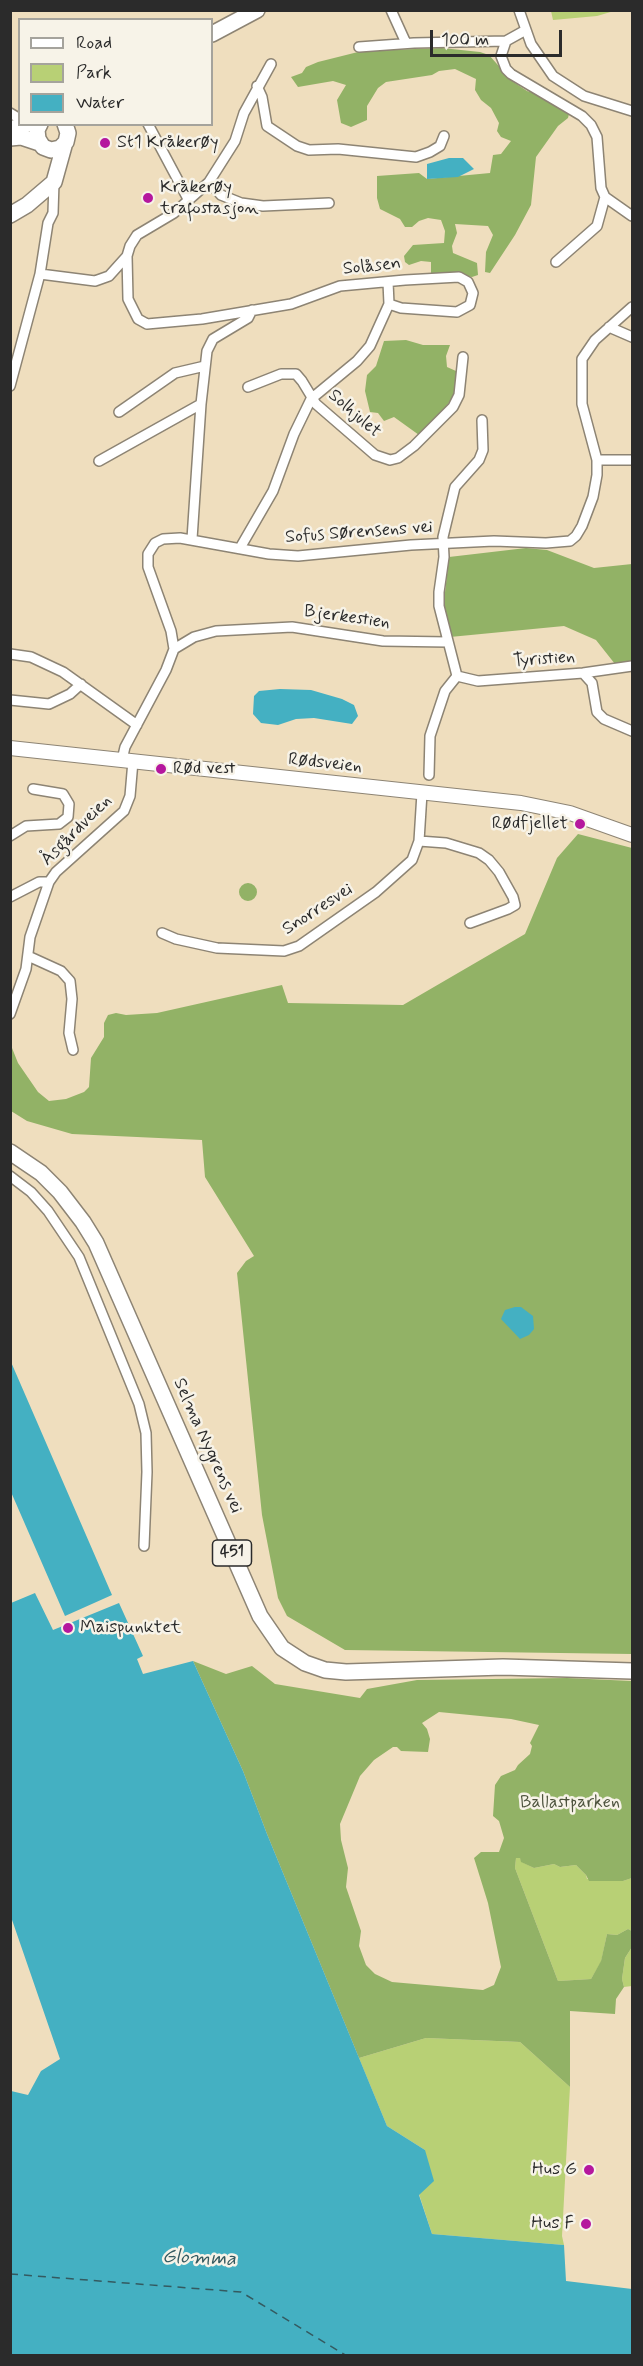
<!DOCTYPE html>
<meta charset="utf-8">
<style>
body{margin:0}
#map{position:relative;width:643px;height:2366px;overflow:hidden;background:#efdebe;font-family:Mynerve,sans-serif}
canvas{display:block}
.frame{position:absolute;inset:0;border:12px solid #2b2b2b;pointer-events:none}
.legend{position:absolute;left:18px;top:18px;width:195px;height:108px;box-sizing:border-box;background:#f7f3e8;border:2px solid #a5a39c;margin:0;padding:8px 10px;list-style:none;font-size:18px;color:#2b2b2b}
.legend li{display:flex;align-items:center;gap:12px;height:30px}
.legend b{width:30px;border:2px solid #a5a39c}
.scale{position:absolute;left:430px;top:30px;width:132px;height:27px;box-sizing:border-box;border:3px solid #2b2b2b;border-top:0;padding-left:8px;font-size:18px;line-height:21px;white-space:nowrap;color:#2b2b2b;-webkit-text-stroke:4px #f7f3e8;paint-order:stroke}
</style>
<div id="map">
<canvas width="643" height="2366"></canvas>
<div class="frame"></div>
<ul class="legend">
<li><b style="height:8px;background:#fff"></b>Road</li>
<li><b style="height:16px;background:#b8d075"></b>Park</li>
<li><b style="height:16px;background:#44b0c2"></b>Water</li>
</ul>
<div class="scale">100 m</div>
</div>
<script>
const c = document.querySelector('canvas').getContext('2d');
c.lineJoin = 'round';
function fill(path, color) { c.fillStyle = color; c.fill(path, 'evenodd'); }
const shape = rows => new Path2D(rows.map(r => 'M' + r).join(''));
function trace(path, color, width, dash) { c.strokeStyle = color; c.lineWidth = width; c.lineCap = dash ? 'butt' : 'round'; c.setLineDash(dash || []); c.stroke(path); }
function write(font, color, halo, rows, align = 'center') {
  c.font = font + ' Mynerve,sans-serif'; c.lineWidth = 5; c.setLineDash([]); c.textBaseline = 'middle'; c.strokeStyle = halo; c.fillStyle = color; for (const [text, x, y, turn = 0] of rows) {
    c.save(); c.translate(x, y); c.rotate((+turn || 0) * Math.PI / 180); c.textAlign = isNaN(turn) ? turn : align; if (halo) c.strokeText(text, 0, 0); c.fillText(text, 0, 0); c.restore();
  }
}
fill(shape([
 [551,11,551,10,614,11,597,16,553,20],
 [516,1857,520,1858,522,1862,534,1868,554,1864,560,1867,576,1865,586,1875,587,1879,623,1881,632,1878,632,1931,628,1929,617,1935,607,1934,601,1962,591,1979,558,1981,515,1868],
 [632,1947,632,1986,624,1987,622,1979,625,1958],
 [426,2038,520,2042,570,2087,562,2236,564,2245,432,2234,419,2194,425,2150,387,2126,359,2058]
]), '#b8d075');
fill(shape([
 [442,48,480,52,489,55,512,81,527,91,543,96,569,114,568,118,558,126,536,157,531,205,515,235,490,273,485,272,486,252,493,235,488,226,455,224,457,233,452,246,453,253,477,263,478,275,472,277,454,274,431,276,431,262,421,261,409,265,405,262,404,256,413,245,444,243,445,231,441,220,428,218,419,221,412,227,405,227,400,219,380,209,377,198,377,176,419,173,427,179,490,173,493,155,501,154,511,141,501,137,497,131,499,123,491,108,481,100,475,90,476,79,455,69,439,71,432,75,386,82,378,88,367,106,367,120,351,127,341,123,337,100,346,85,333,81,298,87,291,77,302,73,306,67,318,62,362,51],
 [406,340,423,345,450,345,446,356,447,367,456,371,456,392,439,417,419,435,394,417,384,421,378,413,370,412,365,391,367,375,376,366,384,341],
 [526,548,547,550,594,568,632,564,632,662,615,664,596,640,564,626,450,637,443,610,449,557],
 [578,834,632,848,632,1654,345,1650,287,1616,278,1598,262,1515,237,1273,246,1261,254,1256,205,1177,202,1140,72,1134,27,1121,11,1111,12,1048,18,1063,38,1092,49,1101,66,1099,84,1092,89,1087,91,1058,104,1037,104,1023,108,1015,116,1013,126,1015,157,1013,282,985,288,1003,403,1005,525,934,557,858],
 '239 892a9 9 0 1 1 18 0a9 9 0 1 1-18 0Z',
 [193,1661,226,1674,252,1666,275,1684,360,1698,367,1689,417,1680,567,1678,632,1681,632,1878,623,1881,589,1881,586,1875,576,1865,560,1867,554,1864,534,1868,521,1862,520,1858,516,1858,515,1868,558,1981,591,1979,601,1961,607,1934,617,1935,628,1929,632,1931,632,1947,625,1958,622,1979,624,1987,616,1999,615,2014,570,2011,570,2087,520,2042,426,2038,359,2058,267,1834,243,1771],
 [439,1712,511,1719,539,1725,530,1743,532,1746,530,1754,518,1765,515,1770,501,1776,495,1785,493,1816,499,1821,504,1838,499,1852,481,1852,474,1858,488,1903,501,1967,494,1985,483,1990,392,1982,375,1974,366,1965,359,1946,361,1931,346,1887,348,1868,341,1840,340,1824,360,1776,374,1760,393,1747,397,1747,401,1751,428,1752,430,1739,427,1729,422,1723]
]), '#92b266');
fill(shape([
 [449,158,463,158,474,169,458,177,427,179,427,164],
 [280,689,311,690,342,699,354,705,358,716,352,724,314,718,296,719,278,725,261,723,253,714,254,696,259,691],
 [515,1307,521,1307,533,1316,534,1329,529,1335,520,1339,501,1319,505,1310],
 [11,1362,112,1595,65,1616,11,1492],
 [35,1593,53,1630,119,1603,143,1656,137,1659,143,1674,193,1661,243,1771,267,1834,387,2126,425,2150,434,2181,419,2195,432,2234,564,2245,566,2281,632,2289,632,2355,11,2355,11,2091,28,2095,41,2071,60,2059,10,1914,11,1603]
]), '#44b0c2');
trace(shape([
 [10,2274,241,2292,347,2356]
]), '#345a60', 1.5, [8, 6]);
const street = shape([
 [391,10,406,43],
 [519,10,531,44,553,76,584,96,632,111],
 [506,41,501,56,506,69,511,74,582,116,591,125,597,137,601,188,605,197,632,216],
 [359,47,414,43,506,41,524,31],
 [257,86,262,97,267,126,297,146,309,150,338,149,416,157,430,152,440,146,444,136],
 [10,113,20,119],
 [148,124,188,199],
 [209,182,221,195,241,203,263,206,329,203],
 [127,256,128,299,138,319,147,324,202,319,291,304,340,286,405,280,459,277,468,282,473,293,470,305,457,312,401,308,389,304],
 [556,262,597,226,605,197],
 [40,274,95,281,109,276,127,256,130,246,137,235,174,213,209,182,235,141,244,113,271,64],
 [609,327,632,337],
 [10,386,40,274,48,223,53,213,54,182],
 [248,387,281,374,296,374,302,381,316,404,375,455,390,460,398,458,414,446,453,407,459,395,463,357],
 [119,412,175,373,205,366],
 [482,420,483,450,479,460,455,487,443,537,444,557,439,592,439,606,457,676,478,681,583,673,632,666],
 [597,460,632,460],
 [99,461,201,404],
 [192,539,201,404,207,351,213,339,248,318,252,310],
 [240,548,273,491,294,434,311,399,357,361,370,346,389,304,388,282],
 [174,649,194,637,216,631,292,627,383,641,448,642],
 [10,654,31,657,63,672,137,725],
 [583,673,592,683,597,712,604,719,632,731],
 [10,700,49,704,70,694,81,684],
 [122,760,125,747,166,670,174,649,171,631,148,567,148,554,155,543,163,539,180,538,269,554,298,556,411,545,494,541,546,543,570,541,576,536,582,526,593,497,597,475,597,460,582,404,582,359,595,340,632,307],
 [429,775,430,736,445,691,457,676],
 [10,836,26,826,59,824,68,817,69,804,63,794,33,789],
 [419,841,446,843,479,853,489,860,499,872,513,897,515,905,508,909,470,923],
 [10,897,39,882,49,882],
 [162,933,176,939,217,948,284,951,299,946,376,892,412,860,419,841,422,793],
 [28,956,61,971,70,981,72,999,69,1033,73,1050],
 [10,1014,26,969,30,937,49,882,56,872,124,811,130,796,133,761],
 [10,1176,31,1192,48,1211,79,1257,139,1404,146,1433,147,1472,144,1546]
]);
const secondary = shape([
 [10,748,521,803,570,813,632,835]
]);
const primary = shape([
 [212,34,257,10],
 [40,124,37,130,38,139,43,147,51,150,60,148,66,142,68,133,65,124],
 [10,129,28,124],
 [10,138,21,137,39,143],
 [10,215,27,205,54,182,64,146],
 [10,1152,41,1173,60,1192,83,1222,96,1243,260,1616,282,1648,305,1663,325,1670,346,1672,503,1667,632,1671]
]);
trace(street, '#8d8474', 12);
trace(secondary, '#8d8474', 16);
trace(primary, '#8d8474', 18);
trace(street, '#fff', 9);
trace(secondary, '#fff', 14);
trace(primary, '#fff', 15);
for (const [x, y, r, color] of [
 [105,143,6,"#b5179e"],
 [148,198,6,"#b5179e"],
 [161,769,6,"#b5179e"],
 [580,824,6,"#b5179e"],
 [68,1628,6,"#b5179e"],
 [589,2170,6,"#b5179e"],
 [586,2224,6,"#b5179e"]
]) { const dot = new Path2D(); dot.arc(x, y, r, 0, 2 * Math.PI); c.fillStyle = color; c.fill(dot); trace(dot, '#f7f3e8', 2); }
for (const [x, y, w] of [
 [232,1553,39]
]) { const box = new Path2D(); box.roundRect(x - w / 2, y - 13, w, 26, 4.5); c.fillStyle = '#f7f3e8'; c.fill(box); trace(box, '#2b2b2b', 1.5); }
write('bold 16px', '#2b2b2b', null, [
 ["451",232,1553]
]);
write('18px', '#2b2b2b', '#f7f3e8', [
 ["St1 Kråkerøy",117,143],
 ["Kråkerøy",160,188],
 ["trafostasjon",160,209],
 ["Rød vest",173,769],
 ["Rødfjellet",568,824,"right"],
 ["Maispunktet",80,1628],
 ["Hus G",577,2170,"right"],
 ["Hus F",574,2224,"right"]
], 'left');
write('18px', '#2b2b2b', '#f7f3e8', [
 ["Solåsen",372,267,-6],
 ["Solhjulet",354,414,41],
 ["Sofus Sørensens vei",359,533,-4],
 ["Bjerkestien",347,618,8],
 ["Tyristien",544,660,-4],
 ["Rødsveien",325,764,6],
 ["Åsgårdveien",77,831,-45],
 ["Snorresvei",318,910,-33],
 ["Selma Nygrens vei",207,1446,66]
]);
write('18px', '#4e543e', '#f7f3e8', [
 ["Ballastparken",570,1803]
]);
write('italic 20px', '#345a60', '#f7f3e8', [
 ["Glomma",199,2259,2]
]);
</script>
